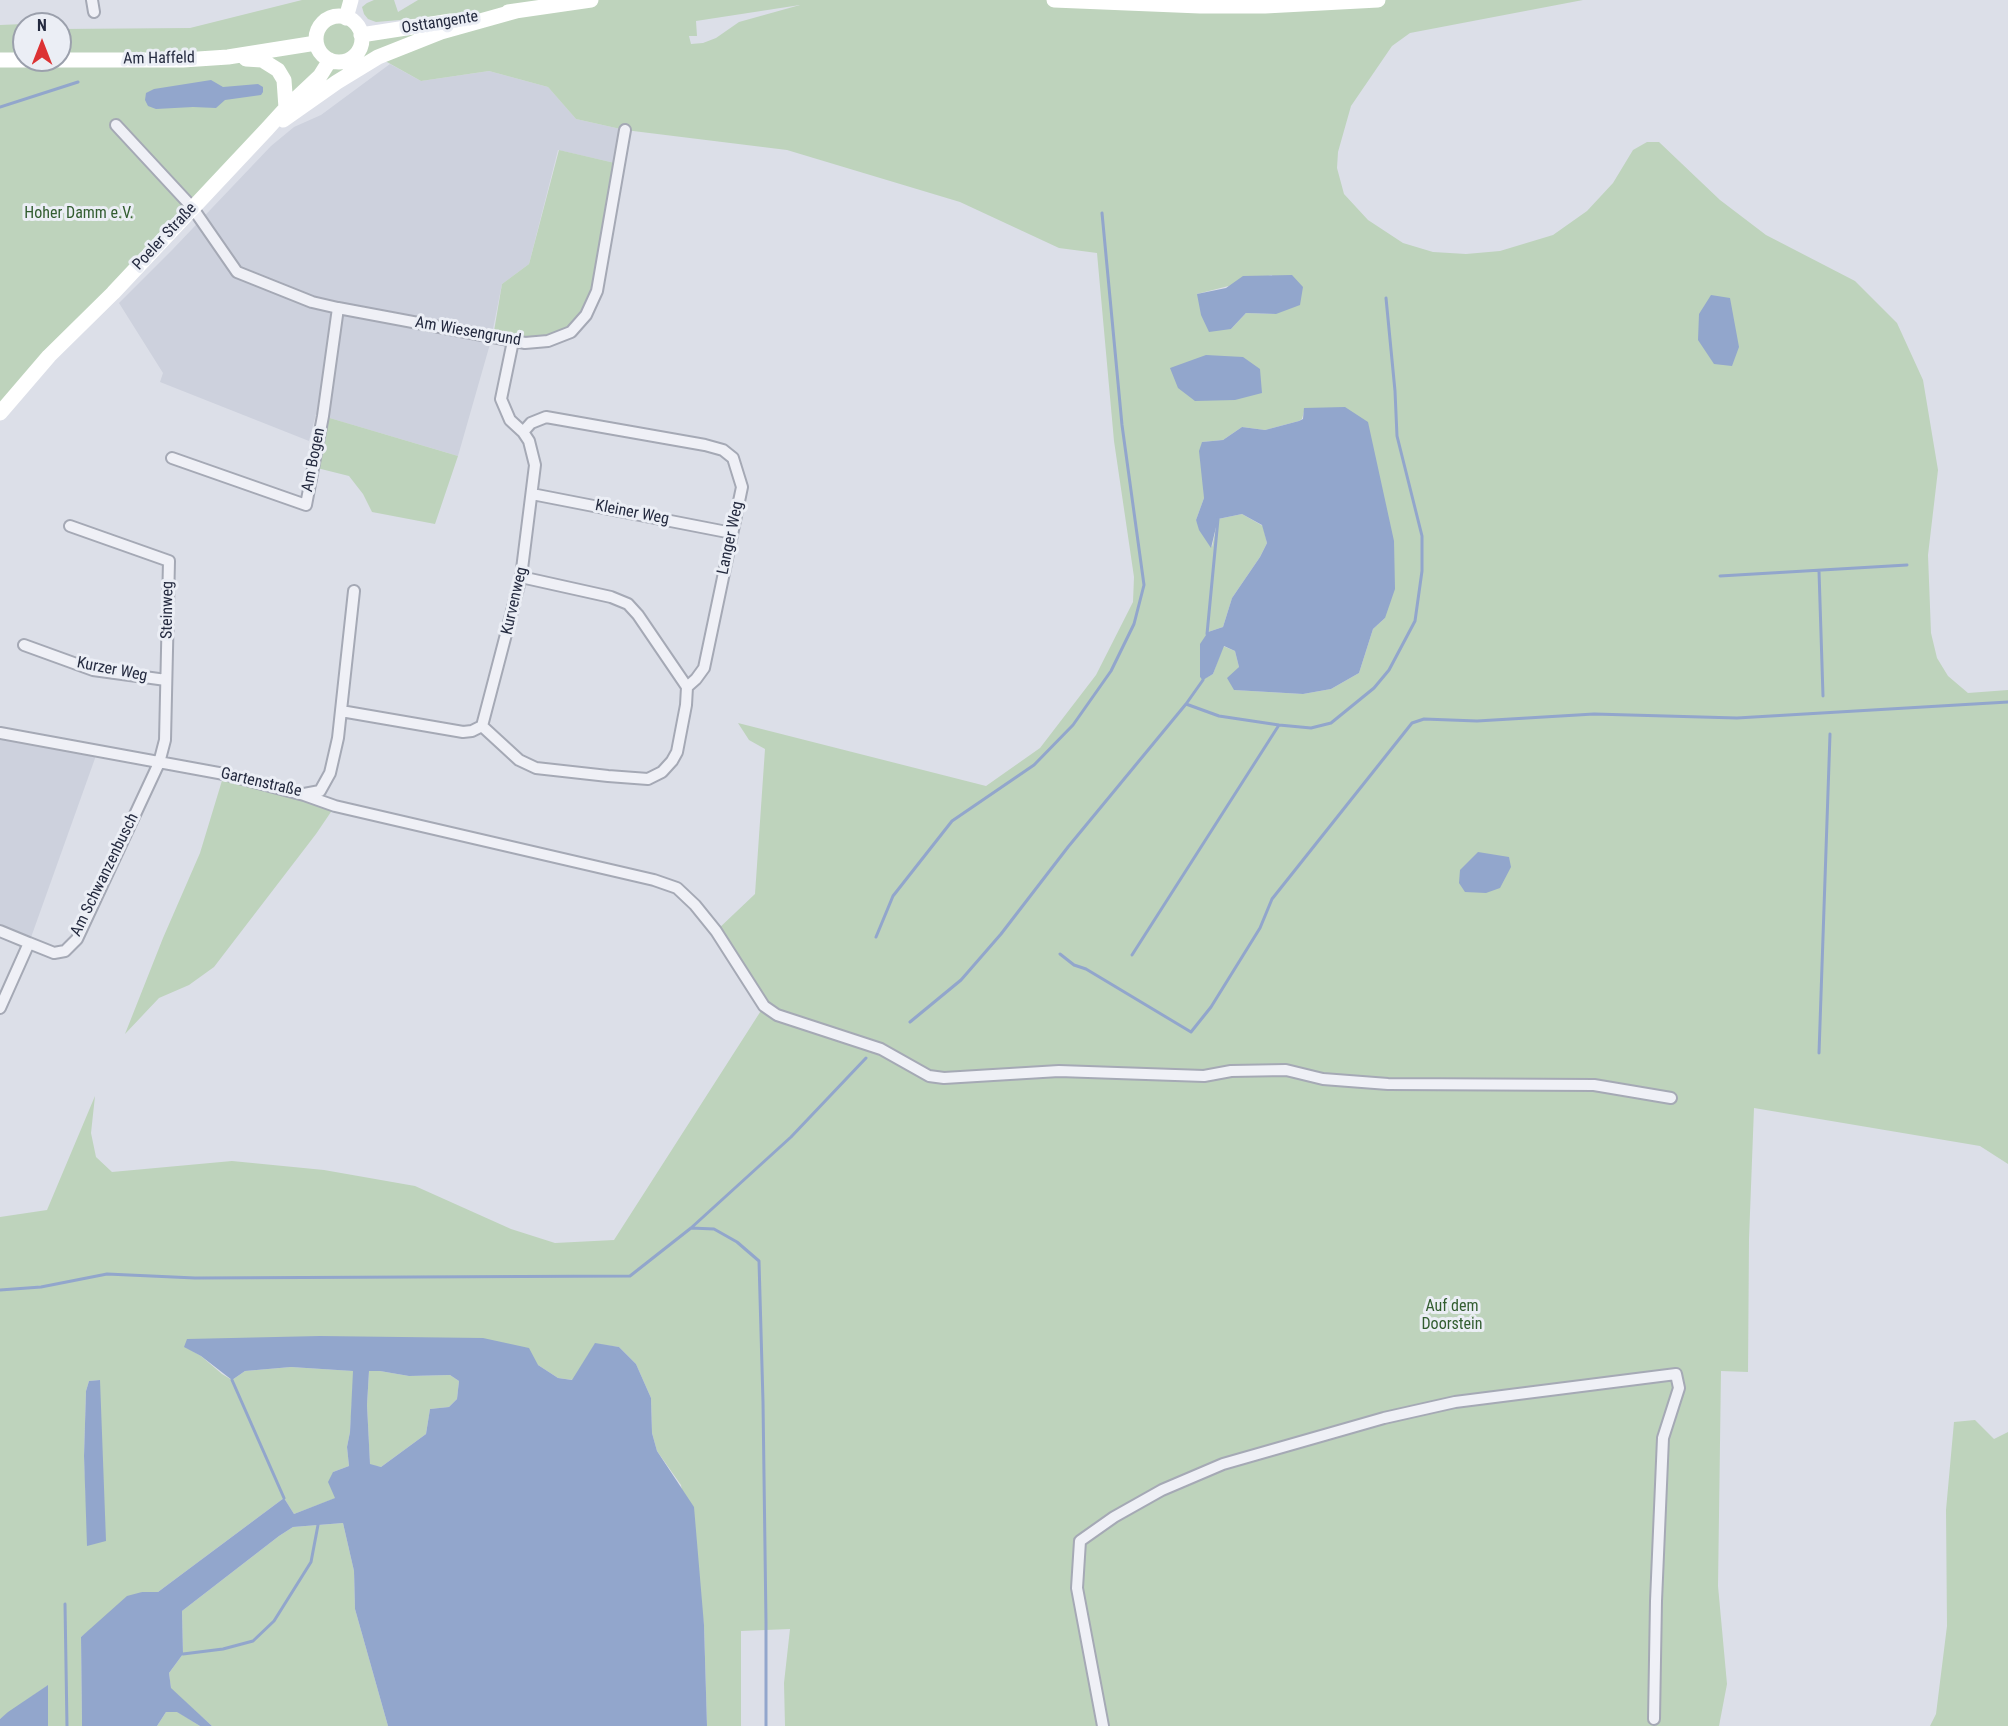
<!DOCTYPE html>
<meta charset="utf-8">
<style>
body{margin:0}
#map{position:relative;width:2008px;height:1726px;overflow:hidden;background:#dcdfe8;font-family:"Roboto Condensed",sans-serif}
canvas{display:block}
.north{position:absolute;left:12px;top:12px;width:60px;height:60px;box-sizing:border-box;background:#ebeef5;border:2px solid #9ba0ac;border-radius:50%;rotate:0deg;font-size:16px;font-weight:700;line-height:24px;text-align:center;color:#242a3f}
.north::after{content:'';display:block;margin:auto;width:21px;height:27px;background:#dc3234;clip-path:polygon(50% 0,100% 100%,50% 72%,0 100%)}
</style>
<div id="map">
<canvas width="2008" height="1726"></canvas>
<div class="north">N</div>
</div>
<script>
const c = document.querySelector('canvas').getContext('2d');
c.lineJoin = 'round';
function fill(path, color) { c.fillStyle = color; c.fill(path, 'evenodd'); }
const shape = rows => new Path2D(rows.map(r => 'M' + r).join(''));
function trace(path, color, width, dash) { c.strokeStyle = color; c.lineWidth = width; c.lineCap = dash ? 'butt' : 'round'; c.setLineDash(dash || []); c.stroke(path); }
function write(font, color, halo, rows, align = 'center') {
  c.font = font + ' "Roboto Condensed",sans-serif'; c.lineWidth = 6; c.setLineDash([]); c.textBaseline = 'middle'; c.strokeStyle = halo; c.fillStyle = color; for (const [text, x, y, turn = 0] of rows) {
    c.save(); c.translate(x, y); c.rotate((+turn || 0) * Math.PI / 180); c.textAlign = isNaN(turn) ? turn : align; if (halo) c.strokeText(text, 0, 0); c.fillText(text, 0, 0); c.restore();
  }
}
fill(shape([
 [390,64,421,81,489,71,548,87,576,119,625,130,619,164,558,150,529,264,502,284,490,344,458,456,316,414,309,441,160,382,163,373,119,303,173,249,271,146,294,127,321,115],
 [0,733,98,750,29,943,0,931]
]), '#cdd1dd');
fill(shape([
 [302,0,349,0,351,16,358,21,363,34,447,16,376,22,368,19,364,14,362,7,367,3,374,0,394,0,398,12,418,0,1583,0,1410,33,1392,46,1351,106,1338,152,1337,168,1344,194,1368,220,1403,243,1433,252,1466,254,1500,251,1553,235,1587,211,1613,183,1633,150,1647,142,1659,142,1720,200,1766,235,1855,281,1897,323,1923,380,1938,470,1928,555,1931,633,1937,658,1948,676,1968,693,2008,690,2008,1164,1980,1146,1754,1108,1749,1239,1748,1372,1721,1371,1718,1586,1727,1684,1719,1726,785,1726,784,1683,790,1629,741,1631,741,1726,707,1726,704,1625,681,1485,657,1451,652,1433,651,1398,636,1364,619,1347,595,1344,573,1380,558,1378,538,1365,184,1346,201,1356,222,1374,232,1380,245,1371,291,1367,354,1371,350,1432,347,1447,349,1466,333,1472,336,1498,294,1514,284,1498,158,1592,142,1592,81,1637,82,1726,48,1726,47,1686,0,1719,0,1217,47,1210,95,1096,91,1133,96,1157,112,1172,232,1161,324,1170,415,1186,511,1229,555,1243,614,1240,764,1006,716,931,755,894,765,749,749,740,738,723,986,786,1040,748,1096,675,1133,602,1134,577,1114,441,1097,253,1059,248,960,202,787,150,625,130,576,119,548,87,489,71,421,81,378,57,267,129,0,413,0,25,24,24,24,60,60,60,60,29,190,28],
 [800,5,739,22,716,38,703,43,691,44,689,36,697,36,696,21],
 [1272,275,1276,314,1246,313,1231,329,1197,294],
 [1305,408,1385,618,1373,629,1359,673,1331,689,1303,694,1234,690,1239,667,1235,651,1223,646,1213,674,1202,680,1208,632,1223,627,1232,598,1260,557,1267,543,1263,526,1242,514,1218,519,1212,547,1196,520,1204,498,1202,442,1223,440,1242,427,1265,430,1299,421,1302,419],
 [100,1380,88,1546,84,1456,86,1391,89,1381],
 [559,150,619,164,597,291,571,332,548,341,493,337,502,284,529,264],
 [323,416,458,456,435,524,372,512,363,494,349,476,313,467],
 [224,774,335,806,316,834,214,967,189,985,159,998,125,1034,163,938,200,853],
 [369,1371,380,1371,409,1376,450,1375,459,1381,457,1399,449,1407,430,1409,426,1434,381,1467,370,1465,367,1405],
 [1975,1420,1994,1439,2008,1432,2008,1726,1930,1726,1936,1714,1947,1626,1946,1510,1954,1422],
 [343,1523,354,1571,355,1609,388,1726,212,1726,171,1689,169,1673,183,1654,182,1611,279,1536,293,1527],
 [166,1712,178,1712,200,1726,157,1726]
]), '#bed3bc');
fill(shape([
 [211,80,223,87,258,84,263,87,263,92,261,95,225,100,216,108,193,107,156,109,148,106,145,100,146,93,154,89],
 [1292,275,1303,287,1300,305,1276,314,1246,313,1231,329,1209,332,1201,315,1197,294,1226,288,1243,276],
 [1711,295,1730,298,1739,347,1732,366,1714,364,1698,340,1699,314],
 [1206,355,1243,357,1260,369,1262,393,1235,400,1195,401,1178,388,1170,368],
 [1345,407,1368,422,1394,541,1395,589,1385,618,1373,629,1359,673,1331,689,1303,694,1234,690,1227,678,1239,667,1235,651,1224,646,1213,674,1203,680,1200,677,1200,644,1208,632,1223,627,1232,598,1260,557,1267,543,1262,525,1242,514,1218,519,1211,548,1199,530,1196,520,1204,498,1199,451,1202,442,1223,440,1242,427,1265,430,1299,421,1303,419,1304,408],
 [1478,852,1509,857,1511,867,1500,888,1486,893,1465,892,1459,883,1460,870],
 [320,1336,483,1338,529,1348,538,1365,558,1378,572,1380,595,1343,619,1347,636,1364,651,1398,652,1433,657,1451,694,1507,704,1625,707,1726,388,1726,355,1609,354,1571,343,1523,293,1527,279,1536,182,1611,183,1654,169,1673,171,1688,212,1726,200,1726,177,1712,166,1712,157,1726,82,1726,81,1637,127,1596,142,1592,158,1592,284,1498,294,1514,335,1498,328,1482,333,1472,349,1466,347,1447,350,1432,353,1371,291,1367,245,1371,232,1380,201,1356,184,1347,187,1339],
 [369,1371,380,1371,409,1376,450,1375,459,1381,457,1399,449,1407,430,1409,426,1434,381,1467,370,1464,367,1405],
 [100,1380,106,1541,87,1546,84,1456,86,1391,89,1381],
 [48,1685,48,1726,0,1726,0,1719,8,1712]
]), '#92a6cc');
trace(shape([
 [0,107,78,82],
 [1819,571,1823,696],
 [1720,576,1907,565],
 [1207,634,1218,519],
 [1186,704,1219,716,1279,725,1311,728,1331,723,1374,688,1389,670,1415,621,1422,571,1422,536,1397,436,1395,391,1386,298],
 [876,937,893,896,952,821,1034,765,1073,725,1111,671,1134,624,1144,585,1122,425,1102,213],
 [1060,954,1074,965,1086,969,1191,1032,1211,1007,1260,928,1272,899,1412,723,1424,719,1477,721,1594,714,1737,718,2008,702],
 [1132,955,1279,725],
 [910,1022,961,980,1001,934,1068,847,1186,704,1203,680,1203,676],
 [1819,1053,1830,734],
 [691,1228,714,1229,737,1242,759,1261,763,1402,766,1623,766,1726],
 [0,1290,41,1287,107,1274,195,1278,630,1276,691,1228,791,1137,866,1058],
 [232,1380,284,1498],
 [65,1604,67,1726],
 [183,1654,223,1649,253,1641,274,1621,311,1562,318,1525]
]), '#92a6cc', 3);
const street = shape([
 [92,0,94,12],
 [116,125,192,207,237,272,312,302,338,308,525,343,548,341,571,332,586,315,597,291,625,130],
 [172,458,306,505,323,416,338,308],
 [532,494,732,533],
 [521,577,611,597,628,604,638,615,687,687],
 [24,645,93,670,166,680],
 [341,711,463,732,472,731,482,726,521,577,535,465,529,441,523,432,510,420,501,399,513,341],
 [482,726,519,760,536,768,608,776,648,779,662,772,672,761,677,752,686,705,687,687,696,679,704,668,742,487,733,458,723,450,705,445,546,417,531,423,523,432],
 [0,733,224,774,304,795,335,806,654,880,677,888,695,905,716,931,764,1006,777,1015,881,1049,929,1076,944,1078,1059,1071,1204,1076,1231,1071,1286,1070,1323,1079,1388,1084,1594,1085,1671,1098],
 [304,794,320,791,330,773,338,738,354,591],
 [0,931,29,943,0,1008],
 [29,943,54,953,65,951,77,939,159,763,165,740,169,561,70,526],
 [1103,1726,1077,1588,1080,1541,1114,1517,1162,1490,1223,1464,1384,1418,1455,1402,1676,1374,1679,1388,1663,1438,1656,1601,1654,1719]
]);
trace(street, '#a5a9b5', 14);
trace(street, '#eff0f6', 10);
trace(shape([
 [1054,0,1200,6,1265,6,1378,0],
 [508,12,591,0],
 '316 39a23 23 0 1 1 46 0a23 23 0 1 1-46 0Z',
 [346,18,351,0],
 [361,35,451,21],
 [246,59,262,60,278,70,284,80,286,108],
 [0,60,183,60,228,57,316,43],
 [283,120,337,82,378,57,441,32,516,11],
 [0,413,49,356,113,293,267,129,286,108,320,76,330,60]
]), '#fff', 15);
write('16px', '#242a3f', '#ebeef5', [
 ["Osttangente",440,23,-9],
 ["Am Haffeld",159,59,-1],
 ["Poeler Straße",165,237,-47],
 ["Am Wiesengrund",468,332,10],
 ["Am Bogen",314,460,-79],
 ["Kleiner Weg",632,513,11],
 ["Langer Weg",731,538,-78],
 ["Kurvenweg",515,601,-77],
 ["Steinweg",168,610,-89],
 ["Kurzer Weg",112,670,11],
 ["Gartenstraße",261,783,13],
 ["Am Schwanzenbusch",105,875,-64]
]);
write('16px', '#325d30', '#ebeef5', [
 ["Hoher Damm e.V.",79,214],
 ["Auf dem",1452,1307],
 ["Doorstein",1452,1325]
]);
</script>
